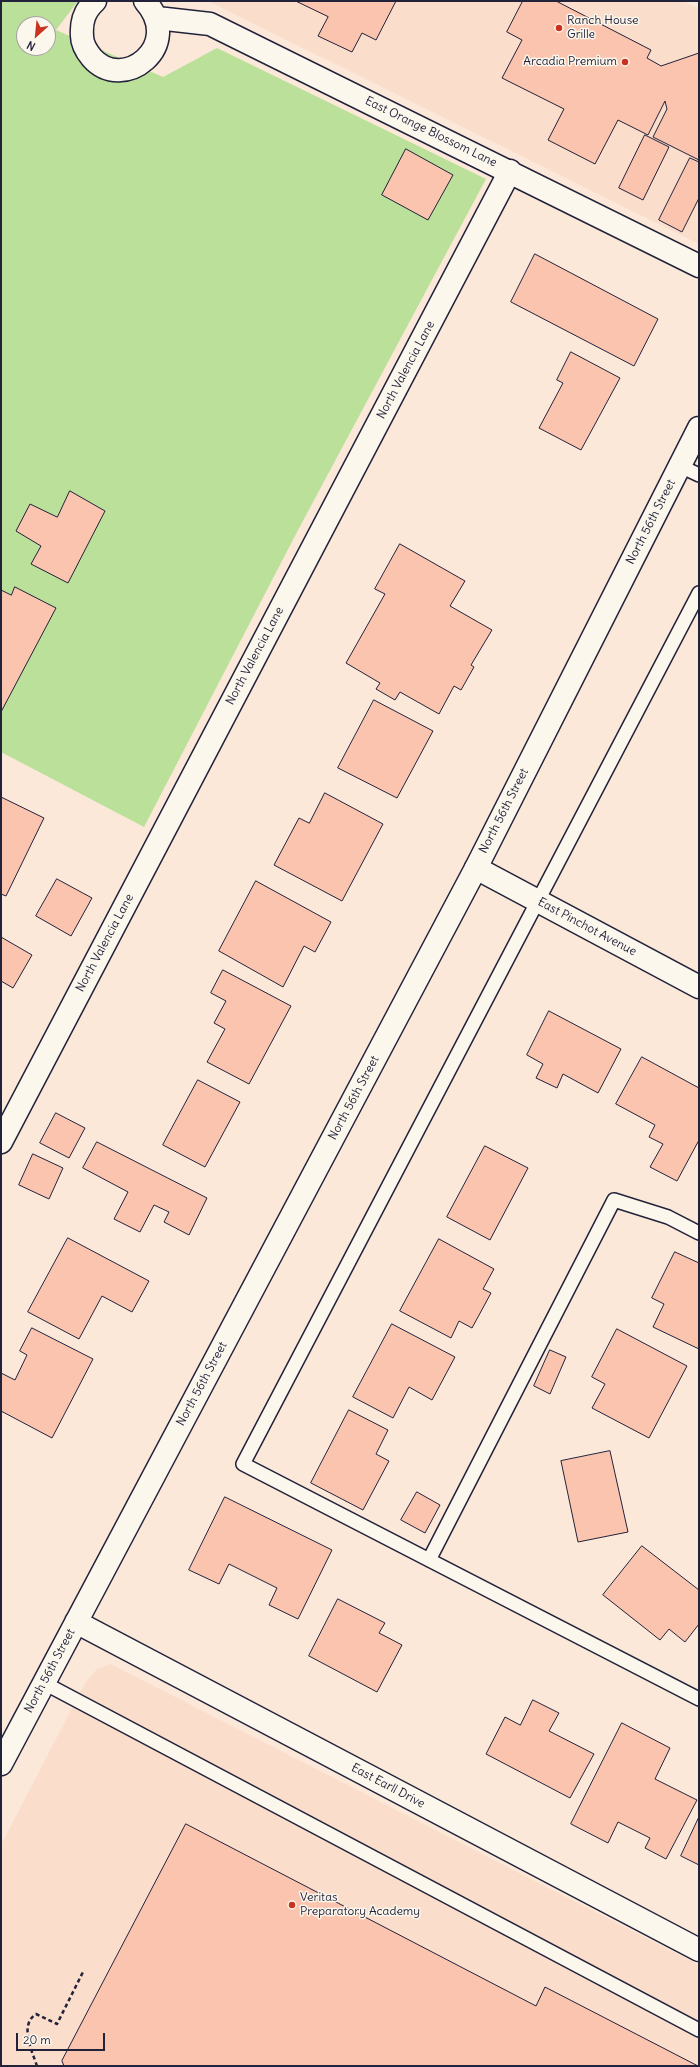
<!DOCTYPE html>
<html>
<head>
<meta charset="utf-8">
<style>
  body { margin:0 }
  #map { position:relative; width:700px; height:2067px; overflow:hidden; background:#fbe8d9; font-family:Delius,sans-serif }
  canvas { display:block }
  .frame { position:absolute; inset:0; border:2px solid #22223b; pointer-events:none }
  .north { position:absolute; left:16px; top:16px; width:40px; height:40px; box-sizing:border-box; background:#fbf7ec; border:1px solid #a4a2a5; border-radius:50%; rotate:207deg; font-size:11px; font-weight:700; line-height:16px; text-align:center; color:#22223b }
  .north::after { content:''; display:block; margin:auto; width:14px; height:18px; background:#c8321e; clip-path:polygon(50% 0,100% 100%,50% 72%,0 100%) }
  .scale { position:absolute; left:16px; top:2033px; width:89px; height:18px; box-sizing:border-box; border:2px solid #22223b; border-top:0; padding-left:5px; font-size:12px; line-height:14px; white-space:nowrap; color:#22223b; -webkit-text-stroke:3px #fbf7ec; paint-order:stroke }
</style>
</head>
<body>
<div id="map">
<canvas width="700" height="2067"></canvas>
<div class="frame"></div>
<div class="north">N</div>
<div class="scale">20 m</div>
</div>
<script>
const ctx = document.querySelector('canvas').getContext('2d');
ctx.lineJoin = 'round';
function paint(path, color) { ctx.fillStyle = color; ctx.fill(path, 'evenodd'); }
function stroke(path, color, width, dash) { ctx.strokeStyle = color; ctx.lineWidth = width; ctx.lineCap = dash ? 'butt' : 'round'; ctx.setLineDash(dash || []); ctx.stroke(path); }
function drawText(font, color, halo, rows, align = 'center') {
  ctx.font = font + ' Delius,sans-serif'; ctx.lineWidth = 3; ctx.setLineDash([]); ctx.textBaseline = 'middle'; ctx.strokeStyle = halo; ctx.fillStyle = color; for (const [text, x, y, turn = 0] of rows) {
    ctx.save(); ctx.translate(x, y); ctx.rotate((+turn || 0) * Math.PI / 180); ctx.textAlign = isNaN(turn) ? turn : align; if (halo) ctx.strokeText(text, 0, 0); ctx.fillText(text, 0, 0); ctx.restore();
  }
}
paint(new Path2D(`
  M208 1H683L699 9V244Z
  M111 1664 699 1965V2066H1V1845L85 1683 96 1670Z`), '#fbddcc');
paint(new Path2D(`
  M1 1H78L56 30 163 77 217 48 486 179 297 532 144 827 1 752ZM24 24H48V48H24Z`), '#bbe09a');
const building = new Path2D(`
  M296 1H396L376 40 362 33 352 52 318 36 328 17Z
  M523 1H556L651 50 647 58 661 66 699 53V160L653 137 667 109 665 101 648 135 618 120 595 164 548 140 564 109 502 78 522 40 507 32Z
  M645 135 669 147 643 200 619 188Z
  M406 149 453 175 428 220 382 195Z
  M690 158 699 162V198L682 232 659 220Z
  M535 254 658 319 634 366 511 302Z
  M571 352 620 378 581 450 539 428 563 383 557 380Z
  M70 491 105 511 68 583 31 564 41 546 16 531 30 504 57 517Z
  M400 544 465 581 450 606 492 630 471 665 474 667 461 690 454 686 439 714 400 692 395 700 376 689 380 683 346 663 385 594 375 589Z
  M15 587 56 608 1 712V590L11 595Z
  M374 700 433 731 397 798 338 768Z
  M325 793 383 824 342 901 274 865 299 818 309 823Z
  M1 797 44 818 6 896 1 894Z
  M57 879 92 898 71 936 36 916Z
  M256 881 331 922 315 952 304 946 283 987 219 951Z
  M1 937 32 955 13 988 1 981Z
  M223 970 291 1006 249 1084 207 1062 225 1029 214 1023 226 1001 211 993Z
  M549 1011 621 1049 598 1093 563 1074 557 1088 536 1078 543 1064 527 1055Z
  M642 1057 699 1088V1140L677 1181 650 1167 663 1144 649 1137 655 1125 616 1104Z
  M198 1080 240 1102 205 1167 163 1145Z
  M56 1113 85 1128 69 1158 40 1143Z
  M97 1142 207 1198 189 1235 164 1222 169 1212 154 1205 140 1232 114 1219 128 1192 83 1168Z
  M485 1146 528 1168 490 1240 447 1217Z
  M33 1154 63 1168 49 1199 19 1185Z
  M68 1238 149 1281 132 1312 102 1296 79 1339 28 1312Z
  M439 1239 494 1269 483 1289 491 1293 472 1328 459 1321 451 1338 400 1311Z
  M675 1252 699 1263V1349L653 1327 664 1304 652 1298Z
  M392 1324 455 1357 432 1400 409 1387 393 1418 353 1397Z
  M32 1328 93 1359 52 1438 1 1411V1373L15 1380 27 1355 20 1351Z
  M617 1329 687 1366 649 1438 592 1408 605 1384 592 1377Z
  M550 1350 566 1357 550 1394 534 1386Z
  M349 1410 388 1430 376 1454 389 1461 363 1510 311 1483Z
  M610 1451 628 1532 578 1542 561 1461Z
  M417 1492 440 1505 425 1533 401 1520Z
  M225 1497 332 1550 298 1619 269 1605 277 1588 229 1564 219 1584 189 1570Z
  M642 1546 699 1590V1624L685 1642 669 1629 660 1640 603 1595Z
  M338 1599 385 1623 379 1633 402 1645 377 1692 309 1656Z
  M533 1700 559 1713 549 1731 594 1754 570 1798 486 1754 505 1717 520 1725Z
  M622 1723 670 1748 655 1779 697 1800 666 1859 645 1848 650 1838 618 1822 608 1843 571 1824Z
  M699 1817V1865L681 1856Z
  M186 1824 536 2006 545 1987 698 2066H64L62 2061Z`);
paint(building, '#fbc4ae');
stroke(building, '#22223b', 1);
const lane = new Path2D(`
  M680 466 699 475
  M699 593 243 1464 699 1699
  M429 1560 614 1200 668 1217 699 1233
  M44 1683 699 2030`);
const street = new Path2D(`
  M95 1C84 11 81 22 82 36 82 45 87 52 92 58 123 93 185 46 145 1
  M157 18 210 24 699 266
  M476 868 699 987
  M1 1142 510 171`);
const secondary = new Path2D(`
  M76 1622 699 1950
  M1 1764 476 868 699 428`);
stroke(lane, '#22223b', 16);
stroke(street, '#22223b', 25);
stroke(secondary, '#22223b', 25);
stroke(new Path2D(`
  M37 2066C32 2051 19 2025 36 2014L57 2024 83 1972`), '#22223b', 2.5, [4, 3]);
stroke(lane, '#fbf7ec', 13);
stroke(street, '#fbf7ec', 22);
stroke(secondary, '#fbf7ec', 22);
for (const [x, y, r, color] of [
  [559,28,4,"#c8321e"],
  [625,62,4,"#c8321e"],
  [292,1905,4,"#c8321e"]
]) { const dot = new Path2D(); dot.arc(x, y, r, 0, 2 * Math.PI); ctx.fillStyle = color; ctx.fill(dot); stroke(dot, '#fbf7ec', 1.5); }
drawText('12px', '#22223b', '#fbf7ec', [
  ["Ranch House",567,21],
  ["Grille",567,35],
  ["Arcadia Premium",617,62,"right"],
  ["Veritas",300,1898],
  ["Preparatory Academy",300,1912]
], 'left');
drawText('12px', '#22223b', '#fbf7ec', [
  ["East Orange Blossom Lane",431,132,26],
  ["North Valencia Lane",406,370,-62],
  ["North 56th Street",651,522,-63],
  ["North Valencia Lane",255,656,-62],
  ["North 56th Street",504,811,-63],
  ["East Pinchot Avenue",587,927,28],
  ["North Valencia Lane",105,943,-62],
  ["North 56th Street",354,1098,-62],
  ["North 56th Street",202,1384,-62],
  ["North 56th Street",50,1671,-62],
  ["East Earll Drive",388,1786,28]
]);
</script>
</body>
</html>
